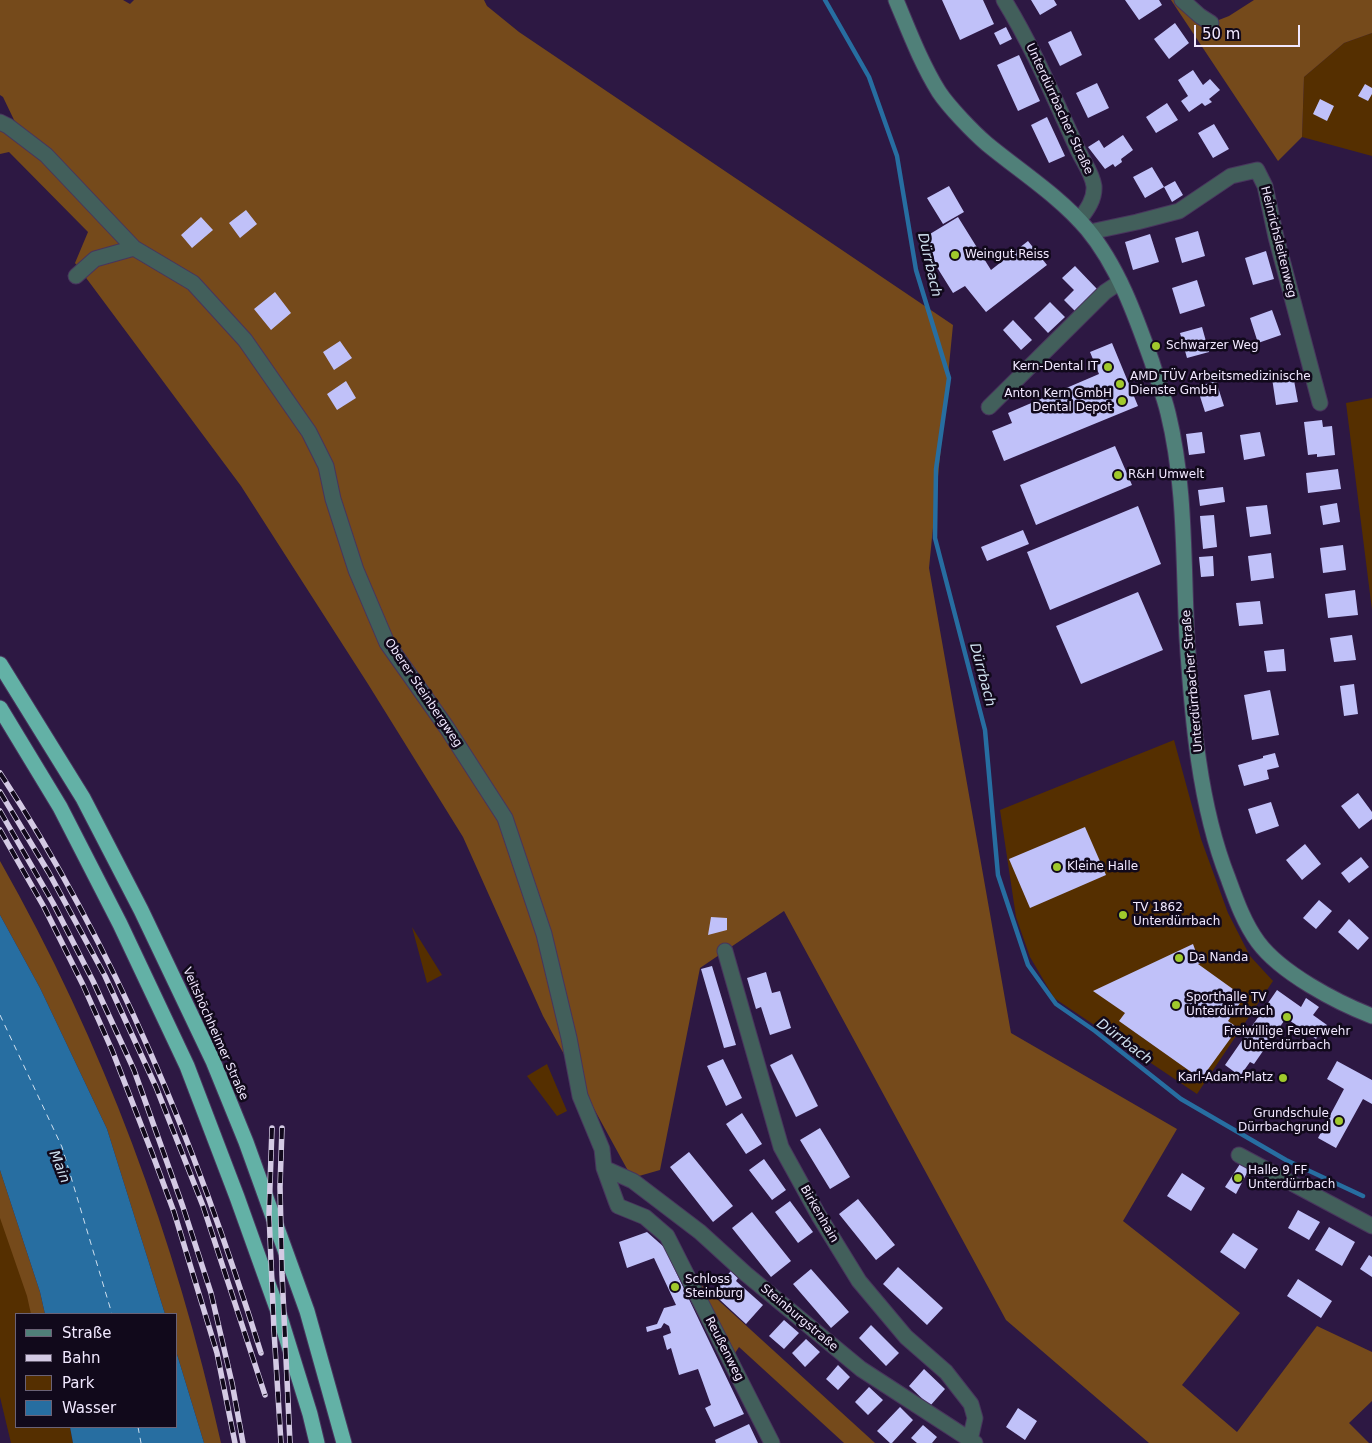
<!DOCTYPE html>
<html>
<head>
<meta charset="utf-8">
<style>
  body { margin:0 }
  #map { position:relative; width:1372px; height:1443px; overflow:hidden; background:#2d1843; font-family:"DejaVu Sans",sans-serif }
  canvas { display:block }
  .legend { position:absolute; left:15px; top:1313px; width:162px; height:115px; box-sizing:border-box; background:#11091b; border:1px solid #6b6276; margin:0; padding:6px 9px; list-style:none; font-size:15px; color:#f1e8ff }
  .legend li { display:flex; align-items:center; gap:10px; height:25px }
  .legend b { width:25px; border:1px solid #6b6276 }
  .scale { position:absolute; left:1194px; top:25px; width:106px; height:22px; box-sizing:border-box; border:2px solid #f1e8ff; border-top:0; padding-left:6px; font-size:15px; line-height:18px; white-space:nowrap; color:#f1e8ff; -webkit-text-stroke:4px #11091b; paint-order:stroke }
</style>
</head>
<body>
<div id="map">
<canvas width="1372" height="1443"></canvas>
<ul class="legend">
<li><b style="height:6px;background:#508079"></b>Straße</li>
<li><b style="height:6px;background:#d4cae4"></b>Bahn</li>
<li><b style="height:14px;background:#552f00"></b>Park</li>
<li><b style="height:14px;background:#276ea1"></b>Wasser</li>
</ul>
<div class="scale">50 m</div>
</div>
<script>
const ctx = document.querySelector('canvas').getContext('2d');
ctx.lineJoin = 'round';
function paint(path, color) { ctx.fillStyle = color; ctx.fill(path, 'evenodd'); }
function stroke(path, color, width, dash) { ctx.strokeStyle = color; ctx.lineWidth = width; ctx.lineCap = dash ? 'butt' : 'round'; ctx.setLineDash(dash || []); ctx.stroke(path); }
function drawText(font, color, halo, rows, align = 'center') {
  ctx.font = font + ' "DejaVu Sans",sans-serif'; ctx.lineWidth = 5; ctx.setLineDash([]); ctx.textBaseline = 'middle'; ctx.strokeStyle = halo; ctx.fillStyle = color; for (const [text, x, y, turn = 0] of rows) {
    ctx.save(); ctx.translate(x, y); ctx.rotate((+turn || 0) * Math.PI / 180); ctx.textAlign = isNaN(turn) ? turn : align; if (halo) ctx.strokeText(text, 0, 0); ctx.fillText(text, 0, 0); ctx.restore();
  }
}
paint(new Path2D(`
  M1372 33V156L1302 137 1304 77 1344 43Z
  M1372 398V610L1346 403Z
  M1174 740 1201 839 1228 913 1250 956 1273 981 1197 1094 1054 998 1030 957 1016 917 1000 810Z
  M412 927 442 975 427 983Z
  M547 1064 567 1111 557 1116 527 1076Z
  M0 1170 45 1314H16V1427H70L73 1443H11L0 1397Z`), '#552f00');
paint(new Path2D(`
  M0 0H123L130 4 134 0H484L487 6 519 32 953 325 929 568 1011 1033 1177 1129 1123 1221 1240 1313 1182 1385 1237 1432 1317 1326 1372 1352V1401L1349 1423 1369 1443H1149L1006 1320 784 911 700 968 660 1170 632 1178 543 1016 463 837 368 684 241 486 75 263 88 232 9 152 0 154V123L15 122 3 97 0 95Z
  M1171 0H1182L1211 23 1229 16 1254 0H1372V33L1344 43 1304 77 1302 137 1278 161Z
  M0 861C103 1042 176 1240 221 1443H204L176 1351V1314H165L107 1129 40 988 0 915Z
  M0 1170 40 1292 45 1314H31L27 1296 0 1218Z
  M695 1279 875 1443H844L739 1347 735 1353 696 1290Z`), '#754a1b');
paint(new Path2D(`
  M0 915 40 988 107 1129 165 1314H45L40 1292 0 1170Z
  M176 1351 204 1443H73L70 1427H176Z`), '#276ea1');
stroke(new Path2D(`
  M825 0 869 77 897 156 916 270 949 378 936 469 935 538 985 730 998 875 1028 965 1056 1004 1095 1031 1181 1099 1286 1160 1363 1196`), '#276ea1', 4.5);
stroke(new Path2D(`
  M0 1015 62 1147 112 1314
  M138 1427 141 1443`), '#cfe0ef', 1, [6, 5]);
paint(new Path2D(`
  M942 0H983L994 24 960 40Z
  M1031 0H1054L1057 5 1040 15Z
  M1125 0H1159L1162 5 1139 20Z
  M1175 23 1189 43 1169 59 1154 39Z
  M1006 27 1012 39 1000 45 994 33Z
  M1071 31 1082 55 1060 66 1048 42Z
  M1019 55 1040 101 1018 111 997 65Z
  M1193 70 1203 85 1210 79 1220 90 1209 99 1212 102 1205 106 1202 103 1189 112 1181 101 1188 96 1178 80Z
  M1097 83 1109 108 1088 118 1076 93Z
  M1365 84 1372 88V94L1368 101 1358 96Z
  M1320 99 1334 106 1327 121 1313 114Z
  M1167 103 1178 120 1156 133 1146 117Z
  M1047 117 1065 156 1049 163 1031 125Z
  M1214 124 1229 149 1213 158 1198 133Z
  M1123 135 1133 150 1121 159 1122 162 1115 167 1113 164 1105 169 1088 147 1099 140 1104 148Z
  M1152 167 1164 187 1175 181 1183 195 1172 202 1164 187 1145 198 1133 177Z
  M949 186 964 212 943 224 927 198Z
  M246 210 257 224 240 238 229 223Z
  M201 217 213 230 192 248 181 235Z
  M958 217 991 270 1028 241 1047 265 986 312 965 286 953 293 920 240Z
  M1198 231 1205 256 1182 263 1175 238Z
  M1150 234 1159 262 1133 270 1125 242Z
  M1266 251 1274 279 1253 285 1245 258Z
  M1075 266 1097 289 1075 311 1064 300 1074 290 1062 278Z
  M1197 280 1205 306 1180 314 1172 288Z
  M275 292 291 313 271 330 254 309Z
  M1050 302 1065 317 1048 333 1034 318Z
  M1272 310 1281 335 1258 343 1250 318Z
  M1013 320 1032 340 1021 350 1003 330Z
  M1202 327 1209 352 1187 358 1180 333Z
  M340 341 352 358 334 370 323 352Z
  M1112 343 1138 406 1004 461 992 431 1012 423 1008 413 1099 374 1090 352Z
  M1293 375 1298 402 1276 405 1272 378Z
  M346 381 356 398 337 410 327 394Z
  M1216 381 1224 406 1205 412 1197 387Z
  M1322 420 1323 427 1332 426 1335 455 1317 457V454L1308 455 1304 422Z
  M1202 432 1205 453 1189 455 1186 434Z
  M1260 432 1265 456 1244 460 1240 435Z
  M1115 446 1132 485 1036 525 1020 485Z
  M1338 469 1341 489 1308 493 1306 473Z
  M1223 487 1225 502 1200 506 1198 490Z
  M1337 503 1340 522 1323 525 1320 506Z
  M1267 505 1271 534 1250 537 1246 507Z
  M1138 506 1161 564 1050 610 1027 552Z
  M1214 515 1217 547 1203 549 1200 516Z
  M1023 530 1029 544 987 561 981 547Z
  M1343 545 1346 570 1323 573 1320 548Z
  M1271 553 1274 578 1251 581 1248 556Z
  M1213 556 1214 576 1201 577 1199 557Z
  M1355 590 1358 615 1328 618 1325 594Z
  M1138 592 1163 650 1081 684 1056 626Z
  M1260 601 1263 624 1239 626 1236 603Z
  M1352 635 1356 660 1334 662 1330 638Z
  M1284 649 1286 671 1267 672 1264 651Z
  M1354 684 1358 714 1344 716 1340 686Z
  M1270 690 1279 735 1252 740 1244 695Z
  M1275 753 1279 767 1267 770 1269 779 1244 786 1238 765 1263 758V756Z
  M1358 793 1372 812V819L1359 829 1341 806Z
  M1271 802 1279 826 1256 834 1248 809Z
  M1085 827 1106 875 1030 908 1009 859Z
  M1305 844 1321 864 1302 880 1286 860Z
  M1361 857 1369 867 1349 883 1341 873Z
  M1319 900 1332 911 1316 929 1303 918Z
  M711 917 727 918V930L708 935Z
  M1349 919 1369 938 1358 950 1338 932Z
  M1193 944 1197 955 1204 952 1207 960 1198 964 1244 997 1228 1021 1238 1028 1201 1079 1119 1021 1125 1013 1093 991Z
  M712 966 736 1045 724 1048 701 969Z
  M766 972 772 993 780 991 791 1028 770 1035 761 1007 756 1009 747 978Z
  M1277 990 1301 1007 1306 998 1319 1007 1313 1015 1327 1025 1316 1039 1286 1018 1254 1064 1250 1062 1240 1076 1225 1065Z
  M792 1054 818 1106 796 1117 770 1065Z
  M723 1059 742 1098 726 1106 707 1066Z
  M1337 1061 1372 1080V1104L1363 1099 1336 1148 1318 1138 1344 1089 1327 1079Z
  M742 1113 762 1144 746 1154 726 1124Z
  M820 1128 850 1177 830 1189 800 1140Z
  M689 1152 733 1206 713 1222 670 1167Z
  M764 1159 786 1190 772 1200 749 1170Z
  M1240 1164 1249 1169 1236 1194 1225 1187Z
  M1182 1173 1205 1188 1191 1211 1167 1196Z
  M858 1199 895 1245 876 1260 839 1214Z
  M790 1201 813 1232 798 1243 775 1212Z
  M1298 1210 1320 1222 1309 1240 1288 1228Z
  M752 1212 791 1261 771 1277 732 1228Z
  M1329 1227 1355 1242 1342 1266 1315 1250Z
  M647 1232 664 1247 744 1414 714 1427 705 1408 711 1405 698 1369 679 1375 671 1348 667 1350 663 1336 671 1333 669 1326 664 1323 661 1328 647 1332 646 1327 657 1324 664 1308 676 1305 654 1258 627 1268 619 1242Z
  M1233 1233 1258 1249 1245 1269 1220 1252Z
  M1369 1255 1372 1257V1277L1360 1269Z
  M898 1267 943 1308 927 1325 883 1284Z
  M811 1269 849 1312 831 1328 793 1284Z
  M731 1271 738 1278 736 1281 763 1305 746 1324 719 1299 721 1296 714 1290Z
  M1298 1279 1332 1301 1321 1318 1287 1296Z
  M784 1320 799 1333 784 1349 769 1336Z
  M871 1325 899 1353 886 1366 859 1338Z
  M806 1339 820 1352 805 1367 792 1353Z
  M838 1365 850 1377 838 1390 826 1379Z
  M924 1369 945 1389 930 1406 909 1386Z
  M869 1387 883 1400 868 1415 855 1402Z
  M900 1407 913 1420 892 1443H890L877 1431Z
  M1018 1408 1037 1421 1025 1440 1006 1427Z
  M749 1424 758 1443H716L715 1440Z
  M923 1425 937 1437 932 1443H917L911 1438Z`), '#c0c1f9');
const street = new Path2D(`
  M1004 0C1033 47 1054 98 1077 148 1082 160 1092 172 1094 186 1095 199 1087 210 1079 220
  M1182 0 1200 16 1211 23
  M0 122 8 126 46 155 134 248 193 283 245 340 309 432 326 466 333 499 356 570 387 643 447 728 505 818 544 934 569 1038 580 1096 602 1149 604 1168 616 1201 618 1206 645 1217 667 1236 772 1443
  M1090 232 1137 222 1179 211 1231 176 1257 170 1265 186 1276 237 1320 403
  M76 276 95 259 134 248
  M989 407 1105 292 1120 282
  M725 951 781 1147 819 1216 859 1281 906 1337 946 1372 971 1404 975 1418 970 1440
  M1239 1155 1372 1226
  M604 1168 633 1181 700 1232 746 1274 861 1369 975 1443`);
const secondary = new Path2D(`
  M896 0C909 31 921 63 939 92 949 107 973 132 987 144 1021 172 1059 196 1087 229 1118 266 1136 317 1152 362 1157 379 1164 396 1168 413 1186 486 1183 563 1187 638 1192 716 1199 805 1228 878 1236 900 1244 923 1258 942 1281 973 1336 1002 1372 1016`);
const highway = new Path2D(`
  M0 664 83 798 141 910 213 1061 246 1142 307 1311 344 1443
  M0 708 60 807 120 924 187 1066 237 1197 280 1317 310 1414 317 1443`);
stroke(street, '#48355d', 17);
stroke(secondary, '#48355d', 17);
stroke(highway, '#48355d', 17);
stroke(street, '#425f5b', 15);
stroke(secondary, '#508079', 15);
stroke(highway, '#63b1a6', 15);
const rail = new Path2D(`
  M0 773C117 950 198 1151 261 1353
  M0 792 49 873 105 976 156 1087 203 1206 265 1395
  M0 811 53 903 93 981 134 1070 183 1207 211 1293 232 1383 243 1443
  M0 830 44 907 83 985 112 1050 152 1153 174 1212 217 1353 235 1443
  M272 1128 269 1214 274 1331 281 1443
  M282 1128 280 1187 282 1274 290 1443`);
stroke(rail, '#d4cae4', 5.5);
stroke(rail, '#11091b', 4, [11]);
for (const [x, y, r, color] of [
  [955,255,5,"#a0c92c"],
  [1156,346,5,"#a0c92c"],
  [1108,367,5,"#a0c92c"],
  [1120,384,5,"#a0c92c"],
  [1122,401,5,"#a0c92c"],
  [1118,475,5,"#a0c92c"],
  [1057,867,5,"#a0c92c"],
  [1123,915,5,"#a0c92c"],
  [1179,958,5,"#a0c92c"],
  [1176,1005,5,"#a0c92c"],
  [1287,1017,5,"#a0c92c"],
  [1283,1078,5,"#a0c92c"],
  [1339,1121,5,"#a0c92c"],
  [1238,1178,5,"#a0c92c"],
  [675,1287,5,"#a0c92c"]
]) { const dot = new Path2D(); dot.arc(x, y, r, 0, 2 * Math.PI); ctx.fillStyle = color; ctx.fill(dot); stroke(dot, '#11091b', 2); }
drawText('12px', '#f1e8ff', '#11091b', [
  ["Unterdürrbacher Straße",1059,109,65],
  ["Heinrichsleitenweg",1278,242,76],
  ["Unterdürrbacher Straße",1193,681,-95],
  ["Oberer Steinbergweg",423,693,56],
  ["Veitshöchheimer Straße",215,1034,66],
  ["Birkenhain",819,1214,60],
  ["Steinburgstraße",799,1318,40],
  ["Reußenweg",724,1349,63]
]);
drawText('12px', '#f1e8ff', '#11091b', [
  ["Weingut Reiss",965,255],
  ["Schwarzer Weg",1166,346],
  ["Kern-Dental IT",1098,367,"right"],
  ["AMD TÜV Arbeitsmedizinische",1130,377],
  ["Dienste GmbH",1130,391],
  ["Anton Kern GmbH",1112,394,"right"],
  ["Dental Depot",1112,408,"right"],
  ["R&H Umwelt",1128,475],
  ["Kleine Halle",1067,867],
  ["TV 1862",1133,908],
  ["Unterdürrbach",1133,922],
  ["Da Nanda",1189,958],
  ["Sporthalle TV",1186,998],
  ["Unterdürrbach",1186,1012],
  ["Freiwillige Feuerwehr",1287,1032,"center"],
  ["Unterdürrbach",1287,1046,"center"],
  ["Karl-Adam-Platz",1273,1078,"right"],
  ["Grundschule",1329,1114,"right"],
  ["Dürrbachgrund",1329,1128,"right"],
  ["Halle 9 FF",1248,1171],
  ["Unterdürrbach",1248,1185],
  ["Schloss",685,1280],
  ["Steinburg",685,1294]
], 'left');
drawText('italic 14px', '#cfe0ef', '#11091b', [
  ["Dürrbach",929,265,77],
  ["Dürrbach",982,675,75],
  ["Dürrbach",1124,1042,37],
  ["Main",59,1167,68]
]);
</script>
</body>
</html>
